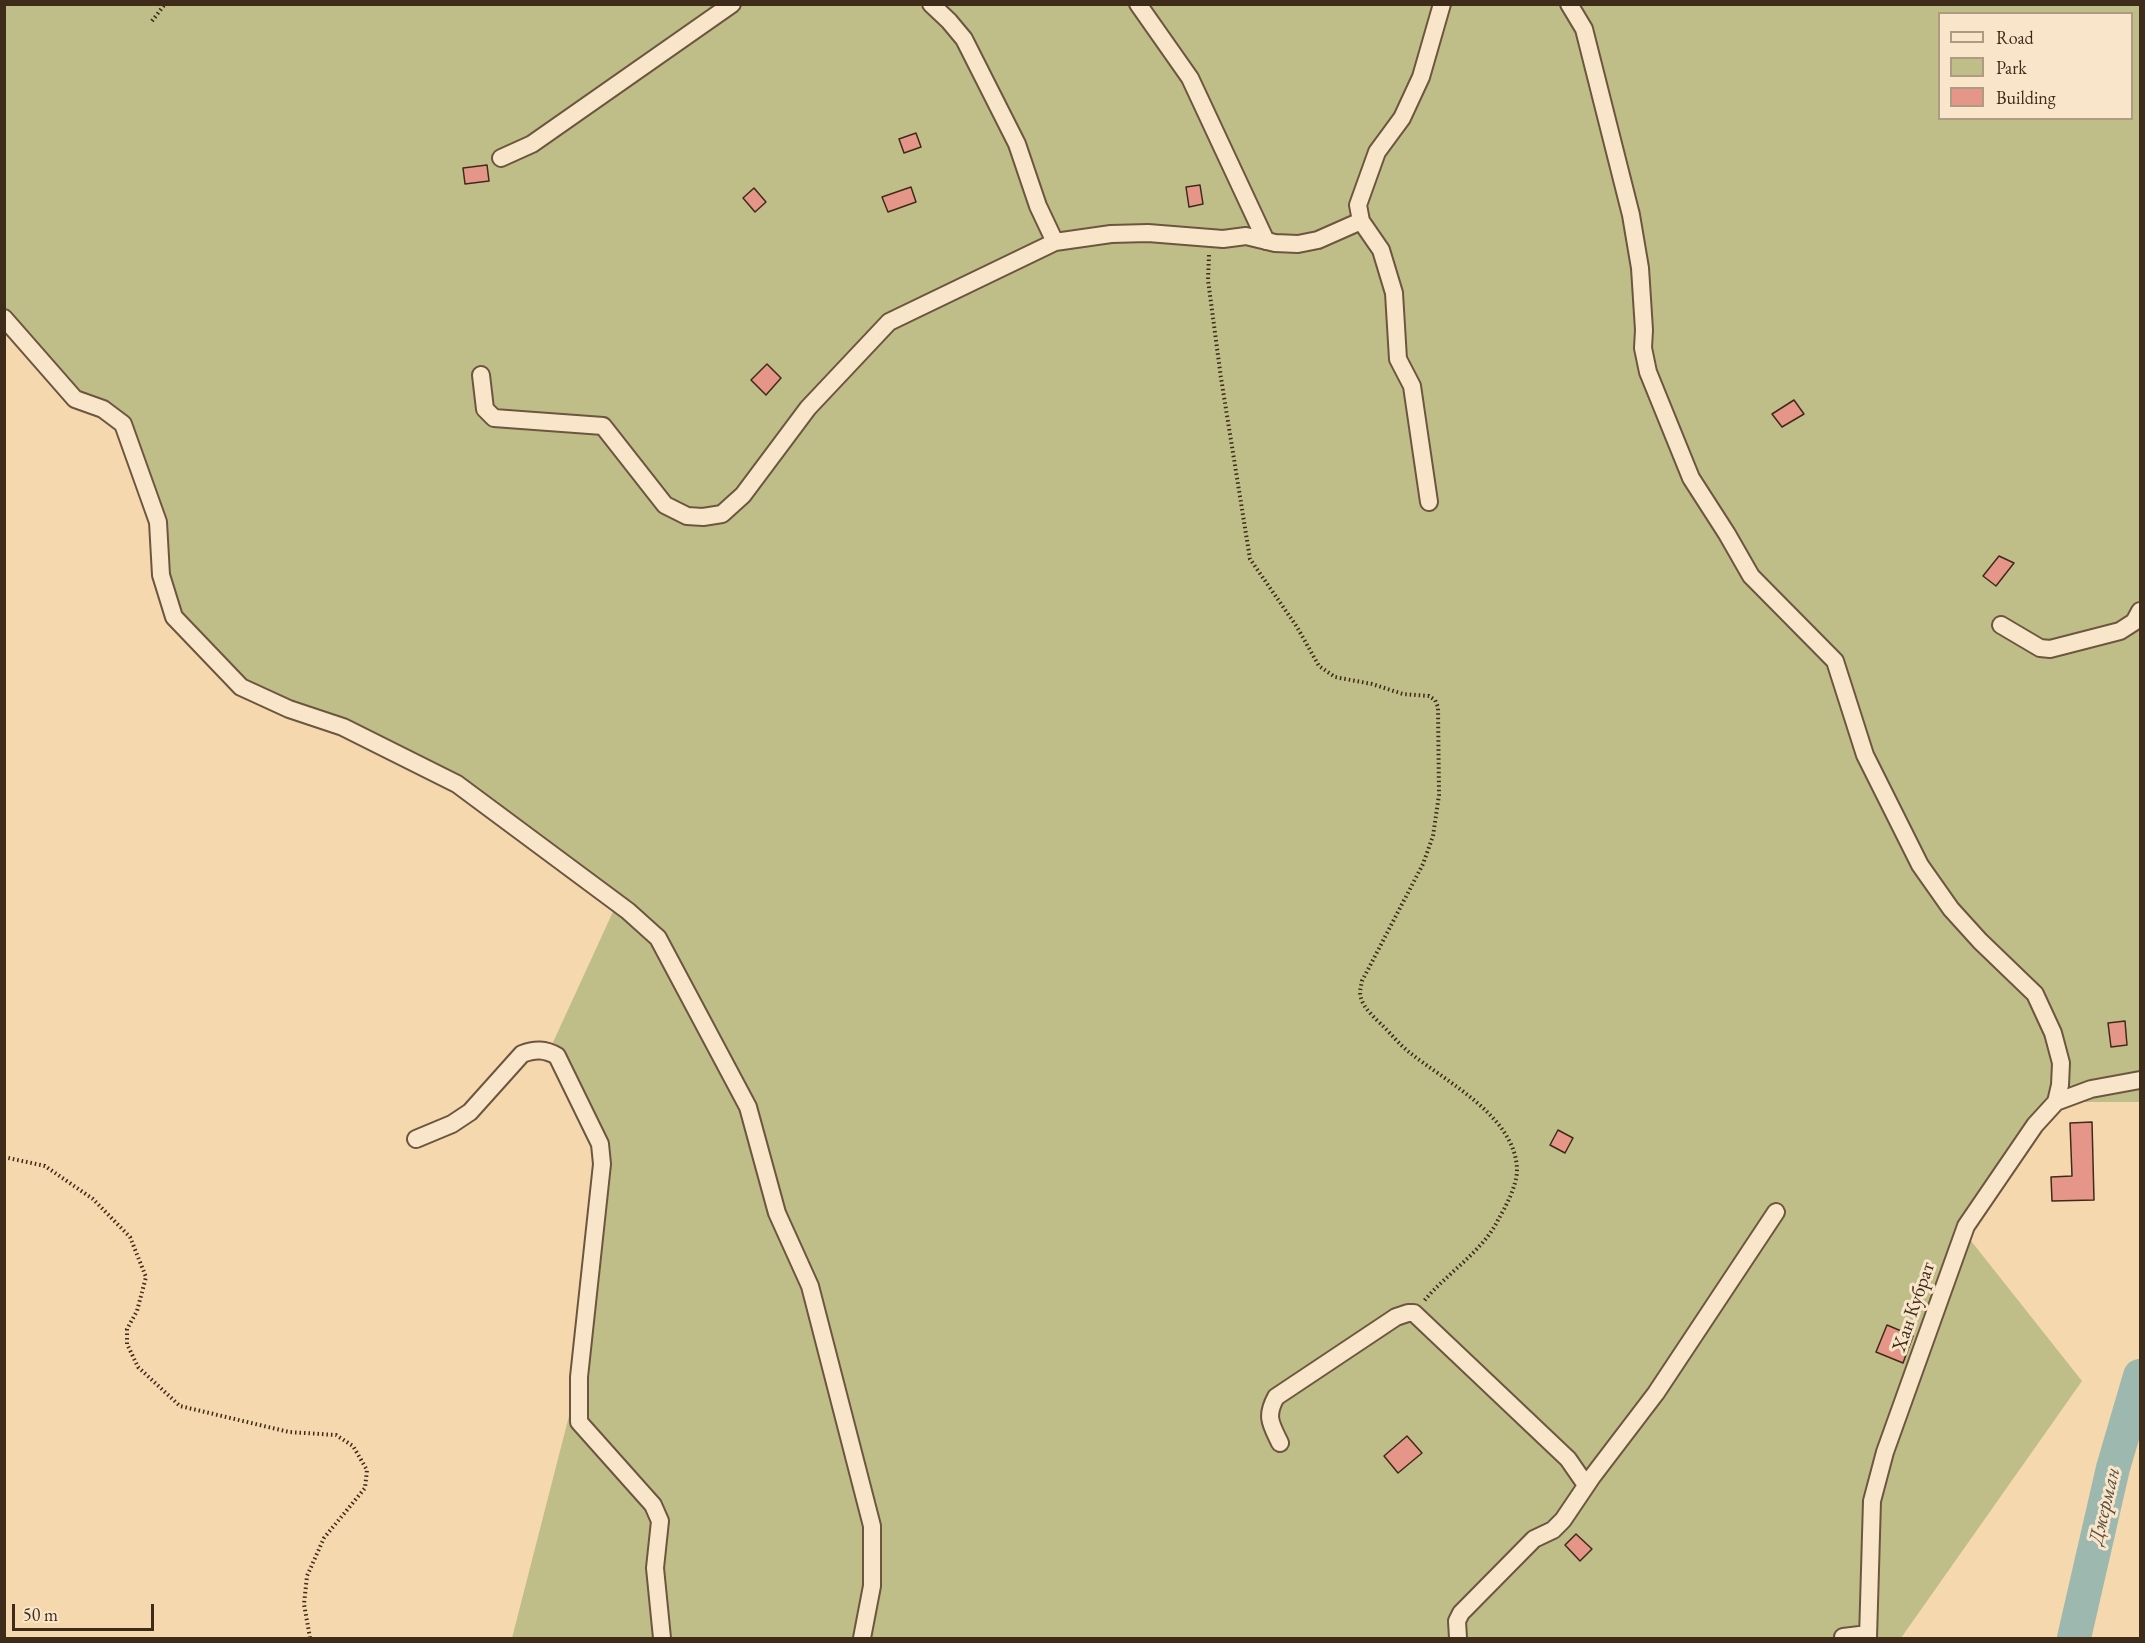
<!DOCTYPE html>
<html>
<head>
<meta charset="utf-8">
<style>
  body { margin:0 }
  #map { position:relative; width:2145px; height:1643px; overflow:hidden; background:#f6d8ae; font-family:"EB Garamond",serif }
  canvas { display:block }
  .frame { position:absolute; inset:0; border:6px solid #3f2b1a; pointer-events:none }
  .legend { position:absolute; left:1938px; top:12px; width:195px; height:108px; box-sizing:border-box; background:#f9e6ca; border:2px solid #af9b84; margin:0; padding:8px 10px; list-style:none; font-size:18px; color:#3f2b1a }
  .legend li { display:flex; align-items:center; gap:12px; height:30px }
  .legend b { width:30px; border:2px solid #af9b84 }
  .scale { position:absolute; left:12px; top:1604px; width:142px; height:27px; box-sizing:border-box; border:3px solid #3f2b1a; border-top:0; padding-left:8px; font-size:18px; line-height:21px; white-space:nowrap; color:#3f2b1a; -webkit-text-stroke:4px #f9e6ca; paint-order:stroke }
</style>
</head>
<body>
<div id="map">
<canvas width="2145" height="1643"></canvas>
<div class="frame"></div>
<ul class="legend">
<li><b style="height:8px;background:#f9e6ca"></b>Road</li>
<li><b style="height:16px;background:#c0be88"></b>Park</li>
<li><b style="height:16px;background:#e69689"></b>Building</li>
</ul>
<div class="scale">50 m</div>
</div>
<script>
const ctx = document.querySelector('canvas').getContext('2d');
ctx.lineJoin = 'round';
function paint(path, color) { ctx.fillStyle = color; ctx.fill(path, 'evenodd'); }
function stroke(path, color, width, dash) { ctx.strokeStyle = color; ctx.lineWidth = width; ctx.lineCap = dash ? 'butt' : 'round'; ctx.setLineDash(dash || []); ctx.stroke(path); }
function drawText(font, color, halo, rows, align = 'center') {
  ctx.font = font + ' "EB Garamond",serif'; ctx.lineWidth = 6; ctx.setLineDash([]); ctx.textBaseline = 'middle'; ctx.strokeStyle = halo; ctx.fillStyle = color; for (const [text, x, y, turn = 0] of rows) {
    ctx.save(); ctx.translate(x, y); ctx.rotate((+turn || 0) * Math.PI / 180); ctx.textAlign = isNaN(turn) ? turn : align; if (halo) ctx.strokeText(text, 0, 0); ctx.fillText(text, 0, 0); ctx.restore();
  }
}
paint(new Path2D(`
  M4 5H2140V1102H2056L1964 1232 2082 1381 1901 1638H512L579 1377 602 1164 549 1051 617 903 457 784 241 687 174 617 158 522 123 424 75 399 5 318ZM1940 14H2132V118H1940Z`), '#c0be88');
stroke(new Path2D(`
  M2074 1638 2113 1468 2140 1376`), '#9db9af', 34);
const building = new Path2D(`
  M916 133 921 147 904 153 899 139Z
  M487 165 489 181 465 184 463 168Z
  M1200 185 1203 204 1189 207 1186 187Z
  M911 187 916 202 888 212 882 197Z
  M754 188 766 202 755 212 743 198Z
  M767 364 781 378 766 395 751 380Z
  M1794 400 1804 414 1782 427 1772 414Z
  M1999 556 2014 563 1996 586 1983 576Z
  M2125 1021 2127 1045 2111 1047 2108 1023Z
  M2092 1122 2094 1200 2052 1201 2051 1177 2072 1176 2070 1123Z
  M1558 1130 1573 1138 1565 1153 1550 1145Z
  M1887 1325 1913 1336 1903 1363 1876 1352Z
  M1407 1436 1422 1453 1398 1473 1384 1456Z
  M1576 1534 1592 1549 1580 1561 1565 1545Z`);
paint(building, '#e69689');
stroke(building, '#3f2b1a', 1.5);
const street = new Path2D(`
  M931 4 949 21 964 39 1017 144 1038 206 1055 242
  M1138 4 1190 78 1266 241
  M1569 4 1584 29 1631 215 1640 268 1644 330 1643 348 1648 372 1691 478 1727 534 1751 576 1835 661 1865 755 1920 865 1951 909 1980 941 2035 994 2053 1033 2061 1063 2060 1085 2056 1102
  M501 158 532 144 732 4
  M4 318 75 399 103 409 123 424 158 522 161 575 174 617 241 687 289 709 343 727 457 784 628 911 658 938 748 1107 777 1213 810 1286 872 1526V1586L862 1638
  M481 375 485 409 494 418 603 426 665 505 687 516 703 517 722 514 743 495 808 408 889 322 1055 242 1111 234 1148 233 1223 239 1246 236 1275 243 1298 244 1318 240 1361 221
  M1429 502 1412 386 1398 359 1394 293 1381 250 1361 221 1358 205 1377 152 1402 118 1421 77 1442 4
  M2001 625 2040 648 2050 649 2120 631 2134 622 2140 611
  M416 1139 452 1124 470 1112 522 1054C535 1049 545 1049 557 1056L600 1144 602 1164 579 1377V1422L653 1505 660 1521 655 1568 662 1638
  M1280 1443C1271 1424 1265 1417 1276 1397L1396 1317 1408 1313H1414L1568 1459 1586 1485
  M1843 1637 1868 1634
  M1458 1638 1457 1621 1461 1613 1534 1539 1553 1530 1563 1520 1592 1477 1656 1393 1776 1212
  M1868 1638 1872 1501 1885 1452 1966 1226 2035 1125 2056 1102 2091 1089 2140 1080`);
stroke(street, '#6d563f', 20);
stroke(new Path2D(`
  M152 21 165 4
  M1209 255 1208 280 1221 378 1250 559 1297 627 1319 666 1335 677 1372 684 1403 694 1429 696 1435 700 1438 707 1439 795 1433 836 1423 864 1362 981C1361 987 1359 992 1361 998 1364 1009 1376 1019 1383 1026 1392 1035 1400 1045 1409 1052 1446 1082 1515 1116 1517 1169 1517 1186 1506 1206 1498 1220 1483 1251 1446 1274 1424 1301
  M4 1157 45 1166 93 1199 130 1237 146 1277 137 1311 127 1329V1344L138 1367 180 1406 289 1432 336 1435 353 1446 367 1470 365 1488 324 1538 307 1576 304 1604 310 1638`), '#3f2b1a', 4, [1.5, 3]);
stroke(street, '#f9e6ca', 16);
drawText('20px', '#3f2b1a', '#f9e6ca', [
  ["Хан Кубрат",1914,1307,-71]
]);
drawText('italic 21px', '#564e3f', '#f9e6ca', [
  ["Джерман",2105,1506,-77]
]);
</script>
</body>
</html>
